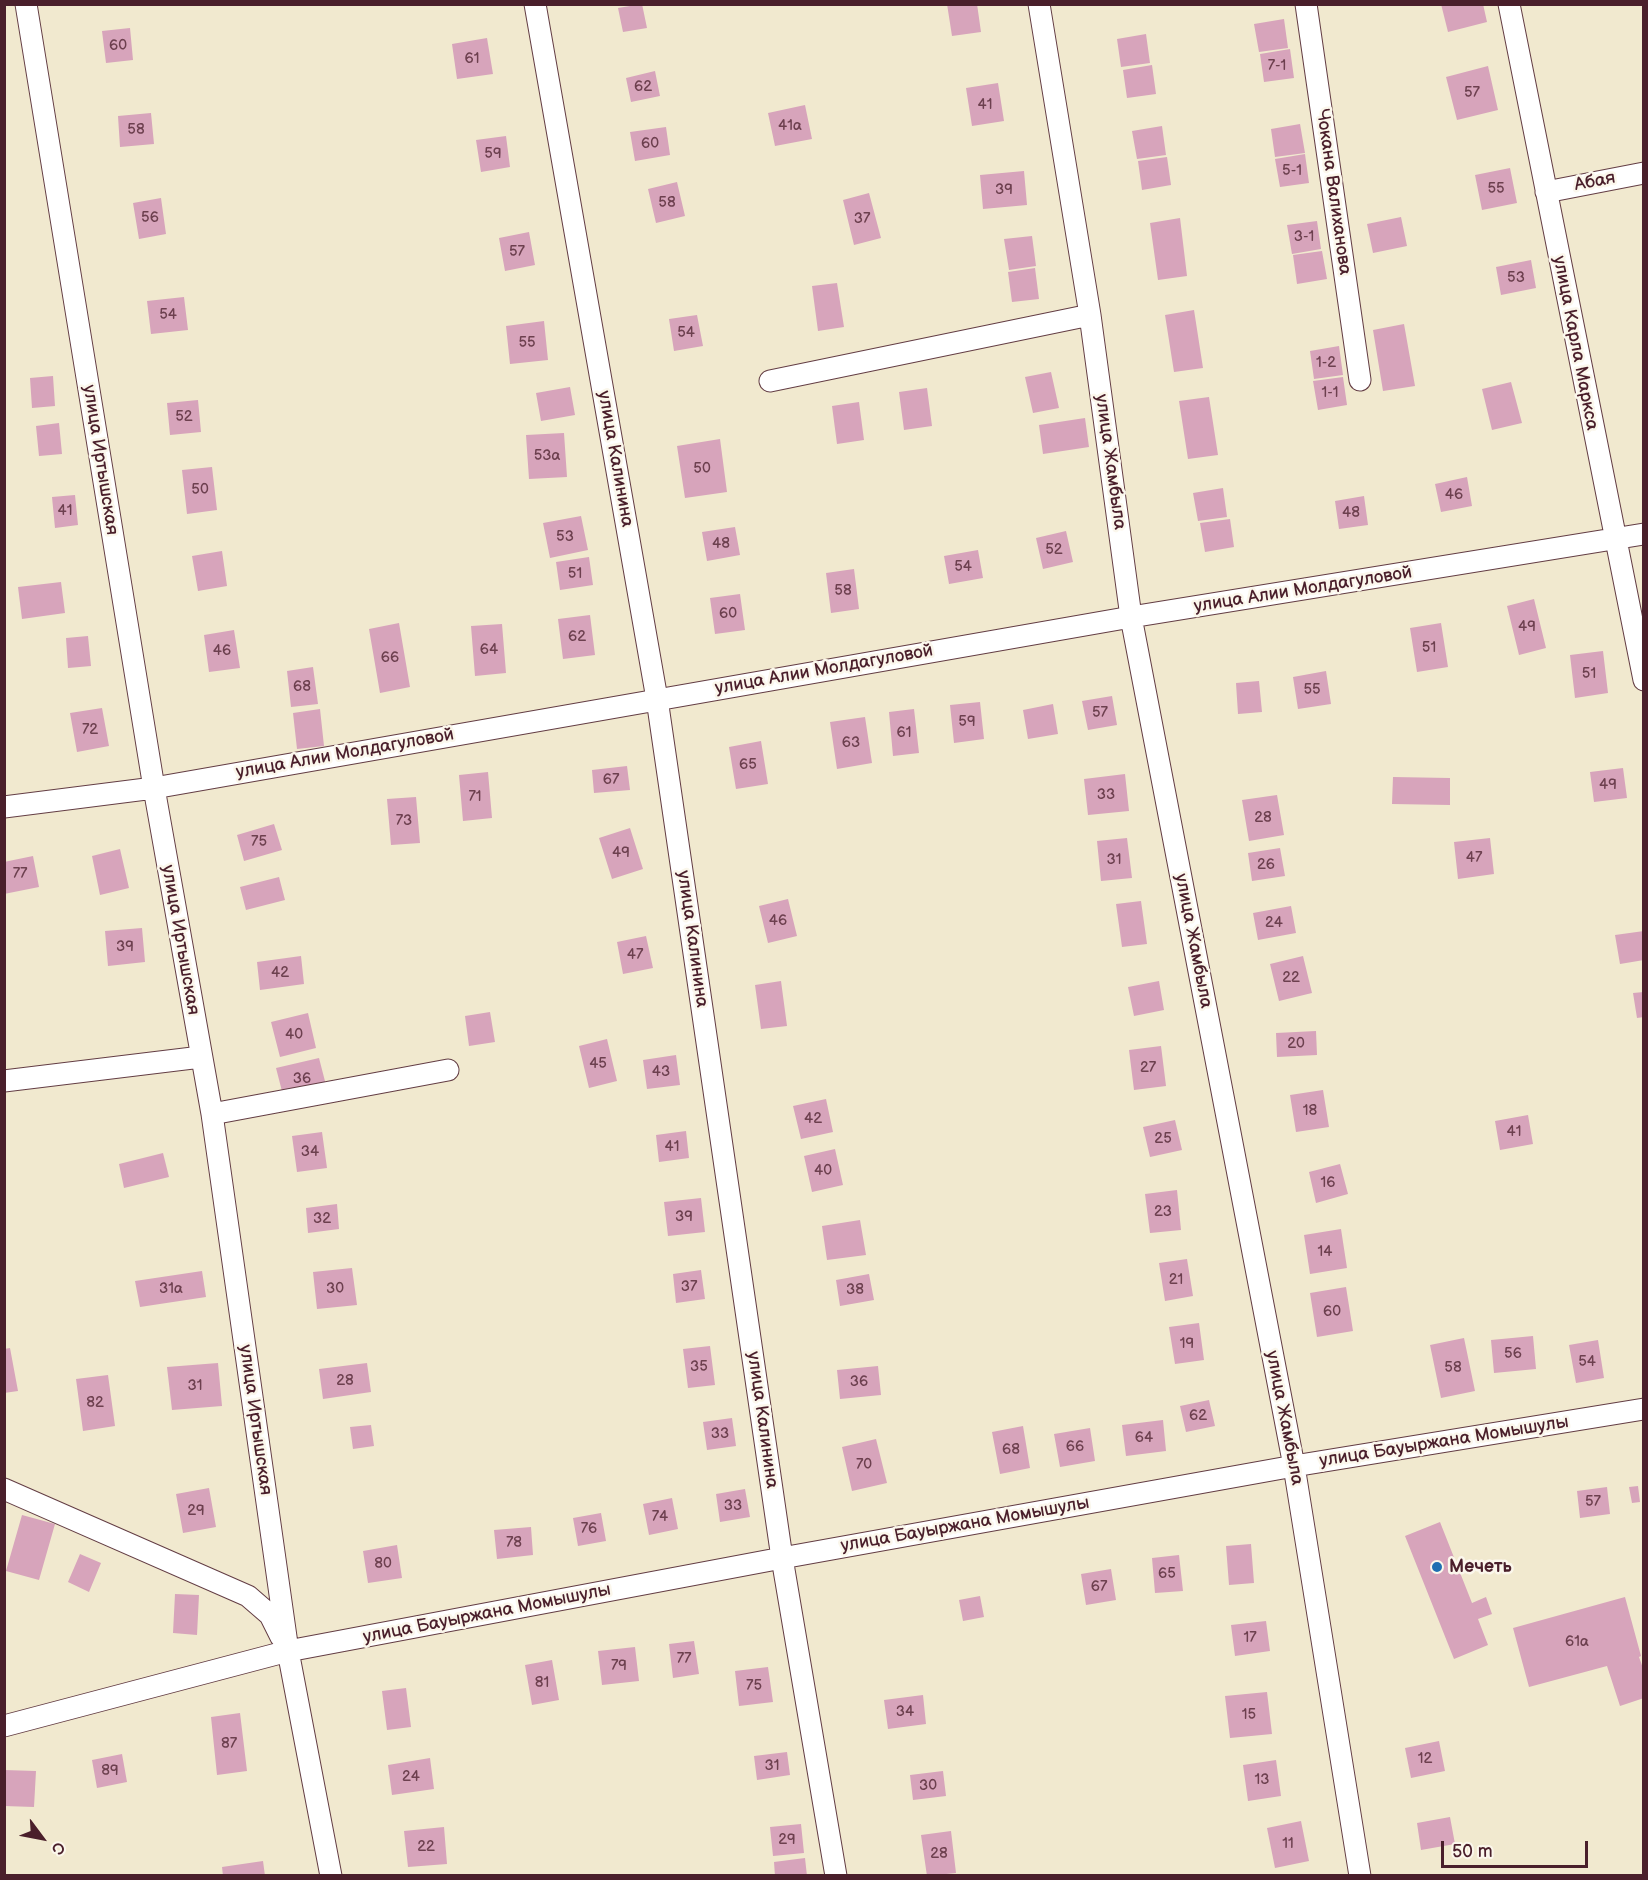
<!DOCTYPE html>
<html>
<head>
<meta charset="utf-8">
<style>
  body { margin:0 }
  #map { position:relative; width:1648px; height:1880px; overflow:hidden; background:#f1e9cf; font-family:"Balsamiq Sans",sans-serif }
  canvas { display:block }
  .frame { position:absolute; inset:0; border:6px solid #4a1f2b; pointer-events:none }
  .north { position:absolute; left:12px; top:1808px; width:60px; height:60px; -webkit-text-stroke:4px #fbf7ec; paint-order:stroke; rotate:122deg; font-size:16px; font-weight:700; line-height:24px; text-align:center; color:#4a1f2b }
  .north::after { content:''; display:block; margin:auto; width:21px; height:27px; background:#4a1f2b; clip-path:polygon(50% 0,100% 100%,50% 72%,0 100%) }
  .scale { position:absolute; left:1441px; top:1841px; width:147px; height:27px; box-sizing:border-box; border:3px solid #4a1f2b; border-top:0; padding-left:8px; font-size:18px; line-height:21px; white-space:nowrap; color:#4a1f2b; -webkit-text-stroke:4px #fbf7ec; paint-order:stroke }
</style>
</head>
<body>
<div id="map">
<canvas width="1648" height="1880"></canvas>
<div class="frame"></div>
<div class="north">С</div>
<div class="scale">50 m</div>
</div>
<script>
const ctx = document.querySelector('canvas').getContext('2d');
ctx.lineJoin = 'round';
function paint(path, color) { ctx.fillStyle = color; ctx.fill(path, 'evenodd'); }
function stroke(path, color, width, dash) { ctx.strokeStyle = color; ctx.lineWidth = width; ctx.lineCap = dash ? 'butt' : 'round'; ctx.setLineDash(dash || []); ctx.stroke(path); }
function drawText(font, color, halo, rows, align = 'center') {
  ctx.font = font + ' "Balsamiq Sans",sans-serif'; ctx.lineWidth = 5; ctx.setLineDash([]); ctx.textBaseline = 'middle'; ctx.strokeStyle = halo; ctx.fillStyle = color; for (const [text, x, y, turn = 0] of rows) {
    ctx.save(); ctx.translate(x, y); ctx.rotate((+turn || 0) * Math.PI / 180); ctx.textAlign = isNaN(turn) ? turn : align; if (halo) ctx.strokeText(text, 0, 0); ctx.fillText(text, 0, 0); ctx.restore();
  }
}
paint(new Path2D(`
  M642 4 647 28 623 32 618 8Z
  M947 4H977L981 32 952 36Z
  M1441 4H1483L1487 22 1448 32Z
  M1284 19 1288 48 1259 52 1254 24Z
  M130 28 133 60 106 63 102 31Z
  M1146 34 1150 63 1121 67 1117 39Z
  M487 38 493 74 457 79 452 44Z
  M1290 49 1294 78 1264 82 1260 54Z
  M1152 65 1156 94 1127 98 1123 70Z
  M1488 66 1498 110 1457 120 1446 77Z
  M655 71 660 96 631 102 626 78Z
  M998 83 1004 121 972 126 966 88Z
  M805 105 812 139 775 146 768 113Z
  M151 113 154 144 120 147 118 116Z
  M1300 124 1305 153 1275 157 1271 129Z
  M1162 126 1166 155 1137 159 1132 131Z
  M666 127 670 155 635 161 630 132Z
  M506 136 510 167 481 172 476 140Z
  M1305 154 1309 183 1280 187 1275 159Z
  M1167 157 1171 185 1142 190 1138 161Z
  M1510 168 1517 203 1482 210 1475 175Z
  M1024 171 1027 205 983 209 980 175Z
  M677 182 685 216 656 223 648 189Z
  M869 193 881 238 854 245 843 200Z
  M161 198 166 234 139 239 133 203Z
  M1401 217 1407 246 1373 253 1367 224Z
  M1180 218 1187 276 1158 280 1150 223Z
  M1317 221 1321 249 1292 254 1287 225Z
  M529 232 535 265 505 271 499 238Z
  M1032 236 1036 266 1009 270 1004 239Z
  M1322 251 1327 279 1297 284 1293 255Z
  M1531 260 1536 288 1501 295 1496 267Z
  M1035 268 1039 299 1012 302 1008 272Z
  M837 283 844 327 818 331 812 286Z
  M184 297 188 330 151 334 147 301Z
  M1194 310 1203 368 1174 372 1165 315Z
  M697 315 703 346 674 351 669 319Z
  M544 321 548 360 510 364 506 326Z
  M1404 324 1415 386 1383 391 1373 330Z
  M1339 346 1343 375 1314 379 1310 351Z
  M1051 372 1059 408 1033 413 1025 377Z
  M53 376 55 406 32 408 30 378Z
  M1343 377 1347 405 1318 410 1313 381Z
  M1511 382 1522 423 1492 430 1482 389Z
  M570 387 575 415 541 421 536 393Z
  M927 388 932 426 904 430 899 392Z
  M1209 397 1218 455 1188 459 1179 401Z
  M198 400 201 432 170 435 167 403Z
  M859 402 864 440 837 444 832 406Z
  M1085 418 1089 447 1043 454 1039 425Z
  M59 423 62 454 39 456 36 426Z
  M564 433 567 477 529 479 526 435Z
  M720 439 727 492 685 498 677 446Z
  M212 467 217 510 187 514 182 470Z
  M1467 477 1472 506 1441 512 1435 484Z
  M1223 488 1227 517 1198 521 1193 493Z
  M75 495 78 525 55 528 52 497Z
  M1364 496 1368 525 1339 529 1335 501Z
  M581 516 588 550 550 558 543 523Z
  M1230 519 1234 547 1205 552 1200 523Z
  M735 527 740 555 707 561 702 532Z
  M1066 531 1073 562 1043 569 1036 538Z
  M978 550 983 578 949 584 944 556Z
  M222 551 227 586 198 591 192 556Z
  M589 557 593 585 560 590 556 562Z
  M854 569 859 609 831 613 826 573Z
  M61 582 65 613 22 619 18 587Z
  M740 594 745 630 715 634 710 598Z
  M1534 599 1546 648 1519 655 1507 606Z
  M590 615 595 655 563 659 558 619Z
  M399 623 410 687 380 693 369 629Z
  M1441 623 1448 667 1417 672 1410 628Z
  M502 624 506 673 475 676 471 626Z
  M234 630 240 668 209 672 204 635Z
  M88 636 91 666 68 668 66 638Z
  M1603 651 1608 693 1575 698 1570 655Z
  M313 667 318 704 291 707 287 671Z
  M1326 671 1331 704 1298 709 1293 677Z
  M1259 681 1262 712 1238 714 1236 683Z
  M1112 696 1117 725 1088 730 1082 701Z
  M980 702 984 739 954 743 950 705Z
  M1053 704 1058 734 1028 739 1023 710Z
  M102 708 109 746 77 752 70 713Z
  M320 709 324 746 297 749 293 713Z
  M914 709 919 753 893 756 889 712Z
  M865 717 872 763 837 769 830 722Z
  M761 741 768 784 736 789 729 747Z
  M627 766 630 790 594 793 592 770Z
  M1623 768 1627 798 1594 802 1590 772Z
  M488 772 492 818 463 821 459 775Z
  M1125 774 1129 811 1088 815 1084 779Z
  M1393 777 1450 778V805L1392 804Z
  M1277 795 1284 835 1249 841 1242 800Z
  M416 797 420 843 391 845 387 799Z
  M274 824 282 850 244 861 237 835Z
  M630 828 643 869 612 879 599 838Z
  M1127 838 1132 878 1101 881 1097 841Z
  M1490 838 1494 874 1458 879 1454 842Z
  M1280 848 1285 876 1252 881 1248 853Z
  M120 849 129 888 100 895 92 856Z
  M33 856 39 887 4 894V862Z
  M279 877 285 900 246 910 240 887Z
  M788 899 797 936 768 943 759 906Z
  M1141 901 1147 944 1122 947 1116 904Z
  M1291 906 1296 933 1258 940 1253 913Z
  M142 928 145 962 108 966 105 931Z
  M1644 931V960L1620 964 1615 935Z
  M646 936 653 968 623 974 617 942Z
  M301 956 304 984 260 990 257 962Z
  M1303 956 1312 993 1279 1001 1270 964Z
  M781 981 787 1026 761 1029 755 985Z
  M1159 981 1164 1010 1134 1016 1128 987Z
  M1644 992V1017L1637 1018 1633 993Z
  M490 1012 495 1042 469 1046 465 1016Z
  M308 1013 316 1048 280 1057 271 1022Z
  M1316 1031 1317 1055 1277 1057 1276 1033Z
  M607 1039 617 1081 589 1088 579 1046Z
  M1161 1046 1166 1086 1134 1090 1129 1050Z
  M676 1055 680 1085 647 1089 643 1060Z
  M319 1058 327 1089 284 1099 276 1068Z
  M1323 1090 1329 1127 1296 1132 1290 1095Z
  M826 1099 833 1132 801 1139 793 1106Z
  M1528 1115 1533 1144 1500 1150 1495 1121Z
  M1175 1120 1182 1150 1150 1157 1143 1127Z
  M686 1131 689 1158 659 1162 656 1135Z
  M322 1132 327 1168 297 1172 292 1136Z
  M835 1149 843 1185 812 1192 804 1156Z
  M163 1153 169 1177 124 1188 119 1164Z
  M1340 1164 1348 1194 1316 1203 1309 1172Z
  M1177 1190 1181 1230 1150 1233 1145 1194Z
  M701 1198 705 1232 668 1236 664 1202Z
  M337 1204 339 1229 308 1233 306 1208Z
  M860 1220 866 1255 827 1260 822 1226Z
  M1341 1229 1347 1268 1310 1274 1304 1235Z
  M1187 1259 1193 1296 1165 1301 1159 1263Z
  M352 1268 357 1305 317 1309 313 1272Z
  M701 1270 705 1299 676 1303 673 1274Z
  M202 1271 206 1297 140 1307 135 1281Z
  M869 1274 874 1300 840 1306 836 1280Z
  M1346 1287 1353 1331 1317 1337 1310 1293Z
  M1199 1323 1204 1360 1175 1364 1169 1327Z
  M1533 1336 1536 1369 1494 1373 1491 1340Z
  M1464 1338 1475 1391 1441 1398 1430 1345Z
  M1598 1340 1604 1378 1576 1383 1569 1345Z
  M710 1346 715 1385 688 1388 683 1349Z
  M10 1348 18 1391 4 1393V1349Z
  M218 1363 222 1406 172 1410 167 1367Z
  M367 1363 371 1392 323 1399 319 1369Z
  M878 1366 881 1395 840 1399 837 1370Z
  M108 1375 115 1426 83 1431 76 1379Z
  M1209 1400 1215 1426 1186 1432 1180 1406Z
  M732 1418 736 1446 707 1450 703 1422Z
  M1163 1420 1166 1451 1126 1456 1122 1425Z
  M371 1425 374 1446 353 1449 350 1427Z
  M1023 1426 1030 1468 1000 1474 992 1432Z
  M1090 1428 1095 1461 1060 1467 1054 1434Z
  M876 1439 887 1483 852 1491 842 1447Z
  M1638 1486 1640 1502 1632 1503 1629 1487Z
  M1607 1487 1610 1514 1580 1518 1577 1491Z
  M209 1488 216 1527 183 1533 176 1494Z
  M745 1489 750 1517 720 1522 716 1494Z
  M672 1498 678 1529 649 1535 643 1504Z
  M601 1513 606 1541 578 1546 573 1518Z
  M22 1515 55 1524 39 1580 6 1571Z
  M1440 1522 1472 1603 1486 1597 1492 1614 1478 1619 1488 1645 1454 1659 1405 1536Z
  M531 1527 533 1555 497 1559 494 1530Z
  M1251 1544 1254 1583 1229 1585 1226 1546Z
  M397 1545 402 1578 368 1583 363 1551Z
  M80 1554 101 1563 89 1592 68 1582Z
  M1179 1555 1183 1591 1155 1593 1152 1558Z
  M1111 1569 1116 1600 1086 1605 1081 1574Z
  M175 1594 199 1595 197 1635 173 1633Z
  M980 1596 984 1617 963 1621 959 1600Z
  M1625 1597 1641 1656 1639 1657 1644 1671V1698L1620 1706 1607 1666 1529 1687 1513 1628Z
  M1266 1621 1270 1651 1235 1656 1231 1625Z
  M694 1641 699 1674 673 1678 669 1644Z
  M635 1647 639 1681 602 1685 598 1651Z
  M552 1660 559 1700 532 1705 525 1665Z
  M768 1667 773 1702 739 1706 735 1671Z
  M406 1688 411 1727 387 1730 382 1691Z
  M1267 1692 1272 1734 1230 1738 1225 1696Z
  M923 1695 926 1724 888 1729 884 1700Z
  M240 1713 247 1771 217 1775 211 1717Z
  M1439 1741 1445 1771 1411 1778 1405 1748Z
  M787 1752 790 1775 757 1780 754 1756Z
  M122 1754 127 1782 97 1788 92 1760Z
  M430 1758 434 1789 392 1795 388 1765Z
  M1276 1760 1281 1796 1248 1801 1243 1765Z
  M4 1770 36 1771 34 1807 4 1806Z
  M943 1771 946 1796 913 1800 910 1775Z
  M1450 1817 1455 1844 1421 1850 1417 1823Z
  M1301 1821 1309 1861 1275 1868 1267 1828Z
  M801 1824 804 1853 773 1856 770 1827Z
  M444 1827 447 1864 408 1867 404 1831Z
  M951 1831 956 1873 927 1876 921 1835Z
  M805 1858 807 1876H775L774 1862Z
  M263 1861 265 1876H223L222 1867Z`), '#d7a4bb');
const minor = new Path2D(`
  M26 4 154 788 212 1114 288 1651 331 1876
  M535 4 657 699 782 1558 836 1876
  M1039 4 1090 315 1131 617 1294 1466 1360 1876
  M1306 4 1360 380
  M1509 4 1644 680
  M1546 192 1644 173
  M770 381 1090 315
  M4 807 154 788 1131 617 1644 534
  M4 1081 201 1057
  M212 1114 448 1070
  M4 1489 248 1596 270 1615 281 1637
  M4 1726 288 1651 782 1558 1294 1466 1644 1409`);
stroke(minor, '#633d44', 23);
stroke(minor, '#fff', 21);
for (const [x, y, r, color] of [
  [1437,1567,6,"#1f6fb2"]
]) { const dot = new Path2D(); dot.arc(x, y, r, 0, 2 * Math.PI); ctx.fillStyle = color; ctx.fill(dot); stroke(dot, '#fbf7ec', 2); }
drawText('15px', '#6d404f', null, [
  ["60",118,46],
  ["61",472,59],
  ["7-1",1277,66],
  ["62",643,87],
  ["57",1472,93],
  ["41",985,105],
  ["41а",790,126],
  ["58",136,130],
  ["60",650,144],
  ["59",493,154],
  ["5-1",1292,171],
  ["55",1496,189],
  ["39",1004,190],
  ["58",667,203],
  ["56",150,218],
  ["37",862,219],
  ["3-1",1304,237],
  ["57",517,252],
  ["53",1516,278],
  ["54",168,315],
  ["54",686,333],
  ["55",527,343],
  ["1-2",1326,363],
  ["1-1",1330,393],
  ["52",184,417],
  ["53а",547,456],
  ["50",702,469],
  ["50",200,490],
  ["46",1454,495],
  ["41",65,511],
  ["48",1351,513],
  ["53",565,537],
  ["48",721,544],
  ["52",1054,550],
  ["54",963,567],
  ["51",575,574],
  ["58",843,591],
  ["60",728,614],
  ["49",1527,627],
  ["62",577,637],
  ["51",1429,648],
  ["64",489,650],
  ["46",222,651],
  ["66",390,658],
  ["51",1589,674],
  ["68",302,687],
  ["55",1312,690],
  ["57",1100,713],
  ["59",967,722],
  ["72",90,730],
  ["61",904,733],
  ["63",851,743],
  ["65",748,765],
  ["67",611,780],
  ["49",1608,785],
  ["33",1106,795],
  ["71",475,797],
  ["28",1263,818],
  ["73",404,821],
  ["75",259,842],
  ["49",621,853],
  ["47",1474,858],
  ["31",1114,860],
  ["26",1266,865],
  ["77",20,874],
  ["46",778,921],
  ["24",1274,923],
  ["39",125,947],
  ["47",635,955],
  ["42",280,973],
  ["22",1291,978],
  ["40",294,1035],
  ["20",1296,1044],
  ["45",598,1064],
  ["27",1148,1068],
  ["43",661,1072],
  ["36",302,1079],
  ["18",1310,1111],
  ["42",813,1119],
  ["41",1514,1132],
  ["25",1163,1139],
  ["41",672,1147],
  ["34",310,1152],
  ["40",823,1171],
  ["16",1328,1183],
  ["23",1163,1212],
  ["39",684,1217],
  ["32",322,1219],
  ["14",1325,1252],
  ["21",1176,1280],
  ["37",689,1287],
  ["31а",171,1289],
  ["30",335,1289],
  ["38",855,1290],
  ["60",1332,1312],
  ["19",1187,1344],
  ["56",1513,1354],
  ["54",1587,1362],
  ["35",699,1367],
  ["58",1453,1368],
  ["28",345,1381],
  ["36",859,1382],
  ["31",195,1386],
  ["82",95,1403],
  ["62",1198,1416],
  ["33",720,1434],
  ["64",1144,1438],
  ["66",1075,1447],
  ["68",1011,1450],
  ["70",864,1465],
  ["57",1593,1502],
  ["33",733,1506],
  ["29",196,1511],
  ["74",660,1517],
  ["76",589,1529],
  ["78",514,1543],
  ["80",383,1564],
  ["65",1167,1574],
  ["67",1099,1587],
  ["17",1250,1638],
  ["61а",1577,1642],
  ["77",684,1659],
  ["79",619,1666],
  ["81",542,1683],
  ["75",754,1686],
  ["34",905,1712],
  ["15",1249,1715],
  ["87",229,1744],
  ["12",1425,1759],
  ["31",772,1766],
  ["89",110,1771],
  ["24",411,1777],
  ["13",1262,1780],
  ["30",928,1786],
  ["29",787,1840],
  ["11",1288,1844],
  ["22",426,1847],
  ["28",939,1854]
]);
drawText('18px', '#4a1f2b', '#fbf7ec', [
  ["Абая",1595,182,-11],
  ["Чокана Валиханова",1333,192,82],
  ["улица Карла Маркса",1575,343,79],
  ["улица Калинина",615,459,80],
  ["улица Иртышская",100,460,81],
  ["улица Жамбыла",1110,462,82],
  ["улица Алии Молдагуловой",1303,590,-9],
  ["улица Алии Молдагуловой",824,670,-10],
  ["улица Алии Молдагуловой",345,754,-10],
  ["улица Калинина",692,939,82],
  ["улица Иртышская",180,940,80],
  ["улица Жамбыла",1193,941,79],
  ["улица Жамбыла",1284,1418,79],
  ["улица Иртышская",255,1420,82],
  ["улица Калинина",762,1420,82],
  ["улица Бауыржана Момышулы",1444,1442,-9],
  ["улица Бауыржана Момышулы",965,1525,-10],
  ["улица Бауыржана Момышулы",487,1614,-11]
]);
drawText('bold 18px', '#4a1f2b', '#fbf7ec', [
  ["Мечеть",1449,1567]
], 'left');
</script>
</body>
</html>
